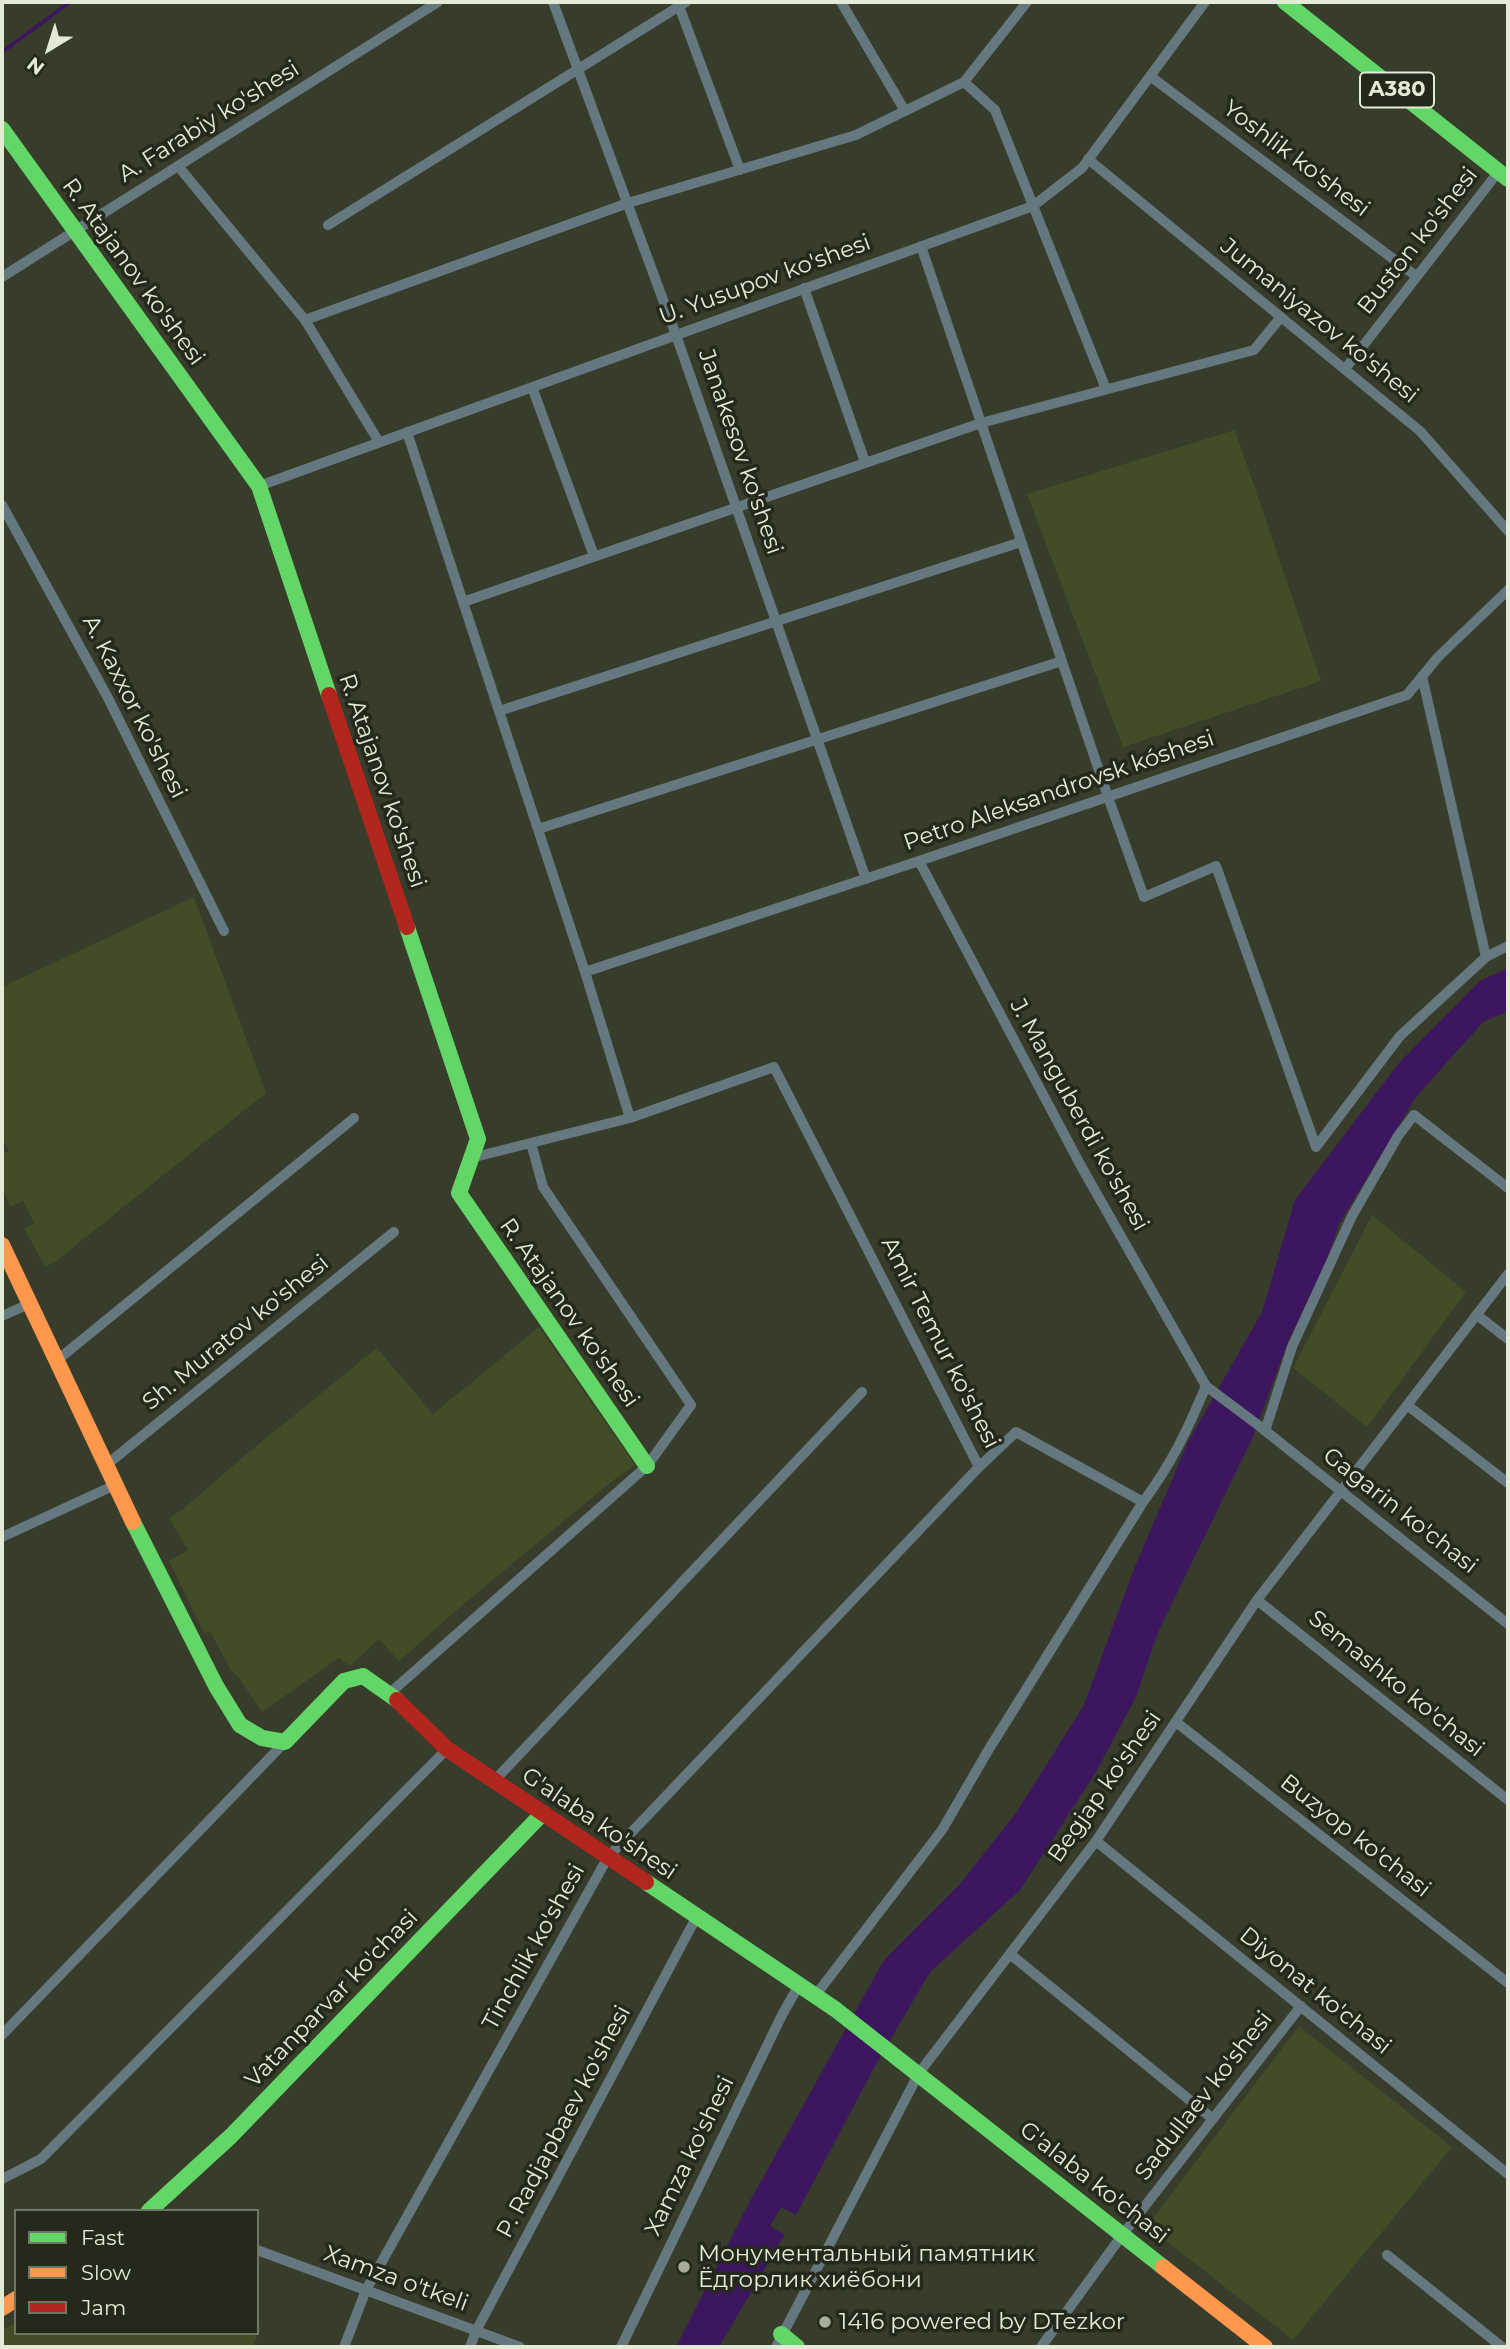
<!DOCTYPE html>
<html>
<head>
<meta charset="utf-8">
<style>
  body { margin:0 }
  #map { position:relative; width:1510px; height:2349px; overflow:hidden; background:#373c2b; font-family:Montserrat,sans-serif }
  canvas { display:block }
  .frame { position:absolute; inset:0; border:4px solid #e3ead6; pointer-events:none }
  .legend { position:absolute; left:14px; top:2209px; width:245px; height:126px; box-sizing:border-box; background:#24291a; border:2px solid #707665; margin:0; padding:9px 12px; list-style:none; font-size:21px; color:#e3ead6 }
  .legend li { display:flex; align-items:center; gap:14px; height:35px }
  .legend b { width:35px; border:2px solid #707665 }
  .north { position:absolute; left:14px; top:14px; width:70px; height:70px; -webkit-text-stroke:5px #24291a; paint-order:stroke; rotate:218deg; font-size:19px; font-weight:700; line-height:28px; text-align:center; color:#e3ead6 }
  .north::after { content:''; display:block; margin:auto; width:24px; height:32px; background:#e3ead6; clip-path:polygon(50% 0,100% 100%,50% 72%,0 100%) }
</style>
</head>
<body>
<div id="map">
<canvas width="1510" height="2349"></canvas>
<div class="frame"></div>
<ul class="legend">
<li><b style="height:9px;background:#63d668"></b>Fast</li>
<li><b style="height:9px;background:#ff974d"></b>Slow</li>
<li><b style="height:9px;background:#b3261e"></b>Jam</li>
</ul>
<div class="north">N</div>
</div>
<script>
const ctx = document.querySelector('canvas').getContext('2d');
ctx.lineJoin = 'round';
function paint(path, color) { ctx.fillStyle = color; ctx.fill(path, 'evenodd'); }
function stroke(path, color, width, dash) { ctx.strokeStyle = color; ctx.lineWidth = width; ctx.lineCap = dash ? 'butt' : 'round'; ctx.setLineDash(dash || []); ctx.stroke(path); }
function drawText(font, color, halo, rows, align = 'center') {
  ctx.font = font + ' Montserrat,sans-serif'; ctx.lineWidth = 7; ctx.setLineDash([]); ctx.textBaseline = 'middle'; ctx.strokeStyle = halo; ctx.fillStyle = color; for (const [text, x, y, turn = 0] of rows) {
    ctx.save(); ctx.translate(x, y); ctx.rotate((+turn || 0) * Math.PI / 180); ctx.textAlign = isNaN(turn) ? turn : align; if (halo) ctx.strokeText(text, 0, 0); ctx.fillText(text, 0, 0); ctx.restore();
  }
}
paint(new Path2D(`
  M1235 430 1321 681 1123 747 1027 494Z
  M194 897 266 1093 55 1262 45 1267 24 1228 34 1223 23 1201 10 1207 2 1187V1154L9 1151 2 1137V987Z
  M1372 1215 1466 1292 1367 1427 1293 1368Z
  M539 1327 635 1465 612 1481 465 1603 399 1661 379 1639 350 1666 339 1658 262 1712 239 1678 230 1669 210 1631 204 1633 169 1561 188 1550 169 1518 183 1509 250 1451 377 1348 433 1414Z
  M1299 2026 1452 2147 1293 2340 1147 2226Z
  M16 2322V2333H257V2326L261 2328 252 2347H2V2331Z`), '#424d28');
paint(new Path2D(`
  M1508 968V1011L1483 1022 1416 1097 1339 1224 1326 1262 1288 1342 1252 1439 1158 1632 1136 1697 1096 1772 1020 1890 930 1972 875 2066 796 2215 719 2347H676L750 2201 884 1960 960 1884 1016 1813 1084 1705 1132 1574 1188 1442 1262 1312 1295 1200 1399 1063 1480 981Z`), '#3d1660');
paint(new Path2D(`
  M781 2207 796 2215 785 2235 770 2226Z`), '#373c2b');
stroke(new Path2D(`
  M2 52 70 2`), '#3d1660', 3.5);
stroke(new Path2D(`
  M553 2 676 335 866 879
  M841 2 905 111
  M679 6 740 170
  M1150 76 1416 276
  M964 82 995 110 1106 389
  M1088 159 1420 431 1508 531
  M178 166 305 320 379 442
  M328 225 686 2
  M921 246 1108 797 1144 897 1216 866 1316 1147
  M2 277 438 2
  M804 288 865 462
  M305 320 628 203 856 135 964 82 1027 2
  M1345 369 1499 171
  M532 387 594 556
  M407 432 585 972 630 1118
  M259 486 1033 206 1082 168 1205 2
  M2 505 108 698 224 931
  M463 602 981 423 1254 350 1281 317
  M1422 676 1486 957
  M499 711 1021 542
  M538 829 1062 661
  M919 861 1081 1166 1206 1386 1258 1425 1508 1624
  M585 972 919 861 1407 695 1438 657 1508 590
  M1316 1147 1400 1036 1486 957 1508 946
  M471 1158 630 1118 774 1067 979 1467 1016 1432 1143 1502
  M1477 1315 1508 1339
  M2 1316 29 1304
  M56 1361 354 1118
  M1407 1405 1508 1483
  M1265 1431 1292 1347 1352 1216 1398 1136 1414 1115 1508 1188
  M105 1466 394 1232
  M2 1537 115 1485
  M1257 1600 1508 1800
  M390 1693 647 1466 691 1405 543 1187 531 1143
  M1176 1722 1508 1983
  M494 1781 862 1392
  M1096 1841 1508 2174
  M1010 1954 1213 2119
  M815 1996 942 1830 989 1749 1143 1502C1172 1463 1187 1431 1206 1386
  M2 2035 285 1742
  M2 2179 41 2159 447 1749
  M257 2250 520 2347
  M1387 2255 1502 2347
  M344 2347 366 2290 608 1857 979 1467
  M470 2347 476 2331 697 1916
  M621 2347 782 2015 799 1985
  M776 2347 919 2073 1096 1841 1257 1600 1508 1274
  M1041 2347 1123 2234 1301 2006`), '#65787f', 10);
stroke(new Path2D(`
  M1285 2 1508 179
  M2 129 259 486 329 695
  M407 927 478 1139 459 1193 647 1466
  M133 1522 216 1686 240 1725 262 1738 285 1742 344 1681 363 1676 397 1700
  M646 1882 835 2009 1163 2267
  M149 2211 231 2136 543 1813
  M781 2334 797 2347`), '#63d668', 16);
stroke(new Path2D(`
  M2 1245 133 1522
  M1163 2267 1265 2347
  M2 2308 16 2299`), '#ff974d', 16);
stroke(new Path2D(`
  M329 695 407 927
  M397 1700 447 1749 646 1882`), '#b3261e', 16);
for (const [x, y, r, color] of [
  [684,2267,7,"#a7ad9a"],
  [825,2322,7,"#a7ad9a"]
]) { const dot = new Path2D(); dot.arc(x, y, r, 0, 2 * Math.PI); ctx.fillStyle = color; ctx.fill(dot); stroke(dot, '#24291a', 2.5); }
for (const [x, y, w] of [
  [1397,90,74]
]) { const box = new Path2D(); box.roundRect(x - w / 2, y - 17.5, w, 35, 5); ctx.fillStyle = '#24291a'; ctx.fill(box); stroke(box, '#e3ead6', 2); }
drawText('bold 21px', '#e3ead6', null, [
  ["A380",1397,90]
]);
drawText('23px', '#e3ead6', '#24291a', [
  ["A. Farabiy ko'shesi",209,122,-32],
  ["Yoshlik ko'shesi",1296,159,37],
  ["Buston ko'shesi",1418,241,-52],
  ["R. Atajanov ko'shesi",133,272,54],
  ["U. Yusupov ko'shesi",765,280,-20],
  ["Jumaniyazov ko'shesi",1319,321,39],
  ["Janakesov ko'shesi",740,452,71],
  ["A. Kaxxor ko'shesi",134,707,63],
  ["R. Atajanov ko'shesi",382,781,71],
  ["Petro Aleksandrovsk kóshesi",1059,791,-19],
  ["J. Manguberdi ko'shesi",1079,1115,61],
  ["R. Atajanov ko'shesi",569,1313,55],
  ["Sh. Muratov ko'shesi",236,1333,-39],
  ["Amir Temur ko'shesi",940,1343,63],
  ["Gagarin ko'chasi",1400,1511,38],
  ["Semashko ko'chasi",1396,1684,39],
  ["Begjap ko'shesi",1105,1787,-55],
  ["G'alaba ko'shesi",599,1824,34],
  ["Buzyop ko'chasi",1355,1836,38],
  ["Tinchlik ko'shesi",534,1947,-61],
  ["Diyonat ko'chasi",1315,1991,39],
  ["Vatanparvar ko'chasi",332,1999,-46],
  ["Sadullaev ko'shesi",1204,2096,-52],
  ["P. Radjapbaev ko'shesi",564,2122,-62],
  ["Xamza ko'shesi",690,2156,-64],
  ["G'alaba ko'chasi",1094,2183,38],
  ["Xamza o'tkeli",396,2279,20]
]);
drawText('23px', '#e3ead6', '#24291a', [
  ["Монументальный памятник",698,2254],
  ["Ёдгорлик хиёбони",698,2280],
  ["1416 powered by DTezkor",839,2322]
], 'left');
</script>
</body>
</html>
